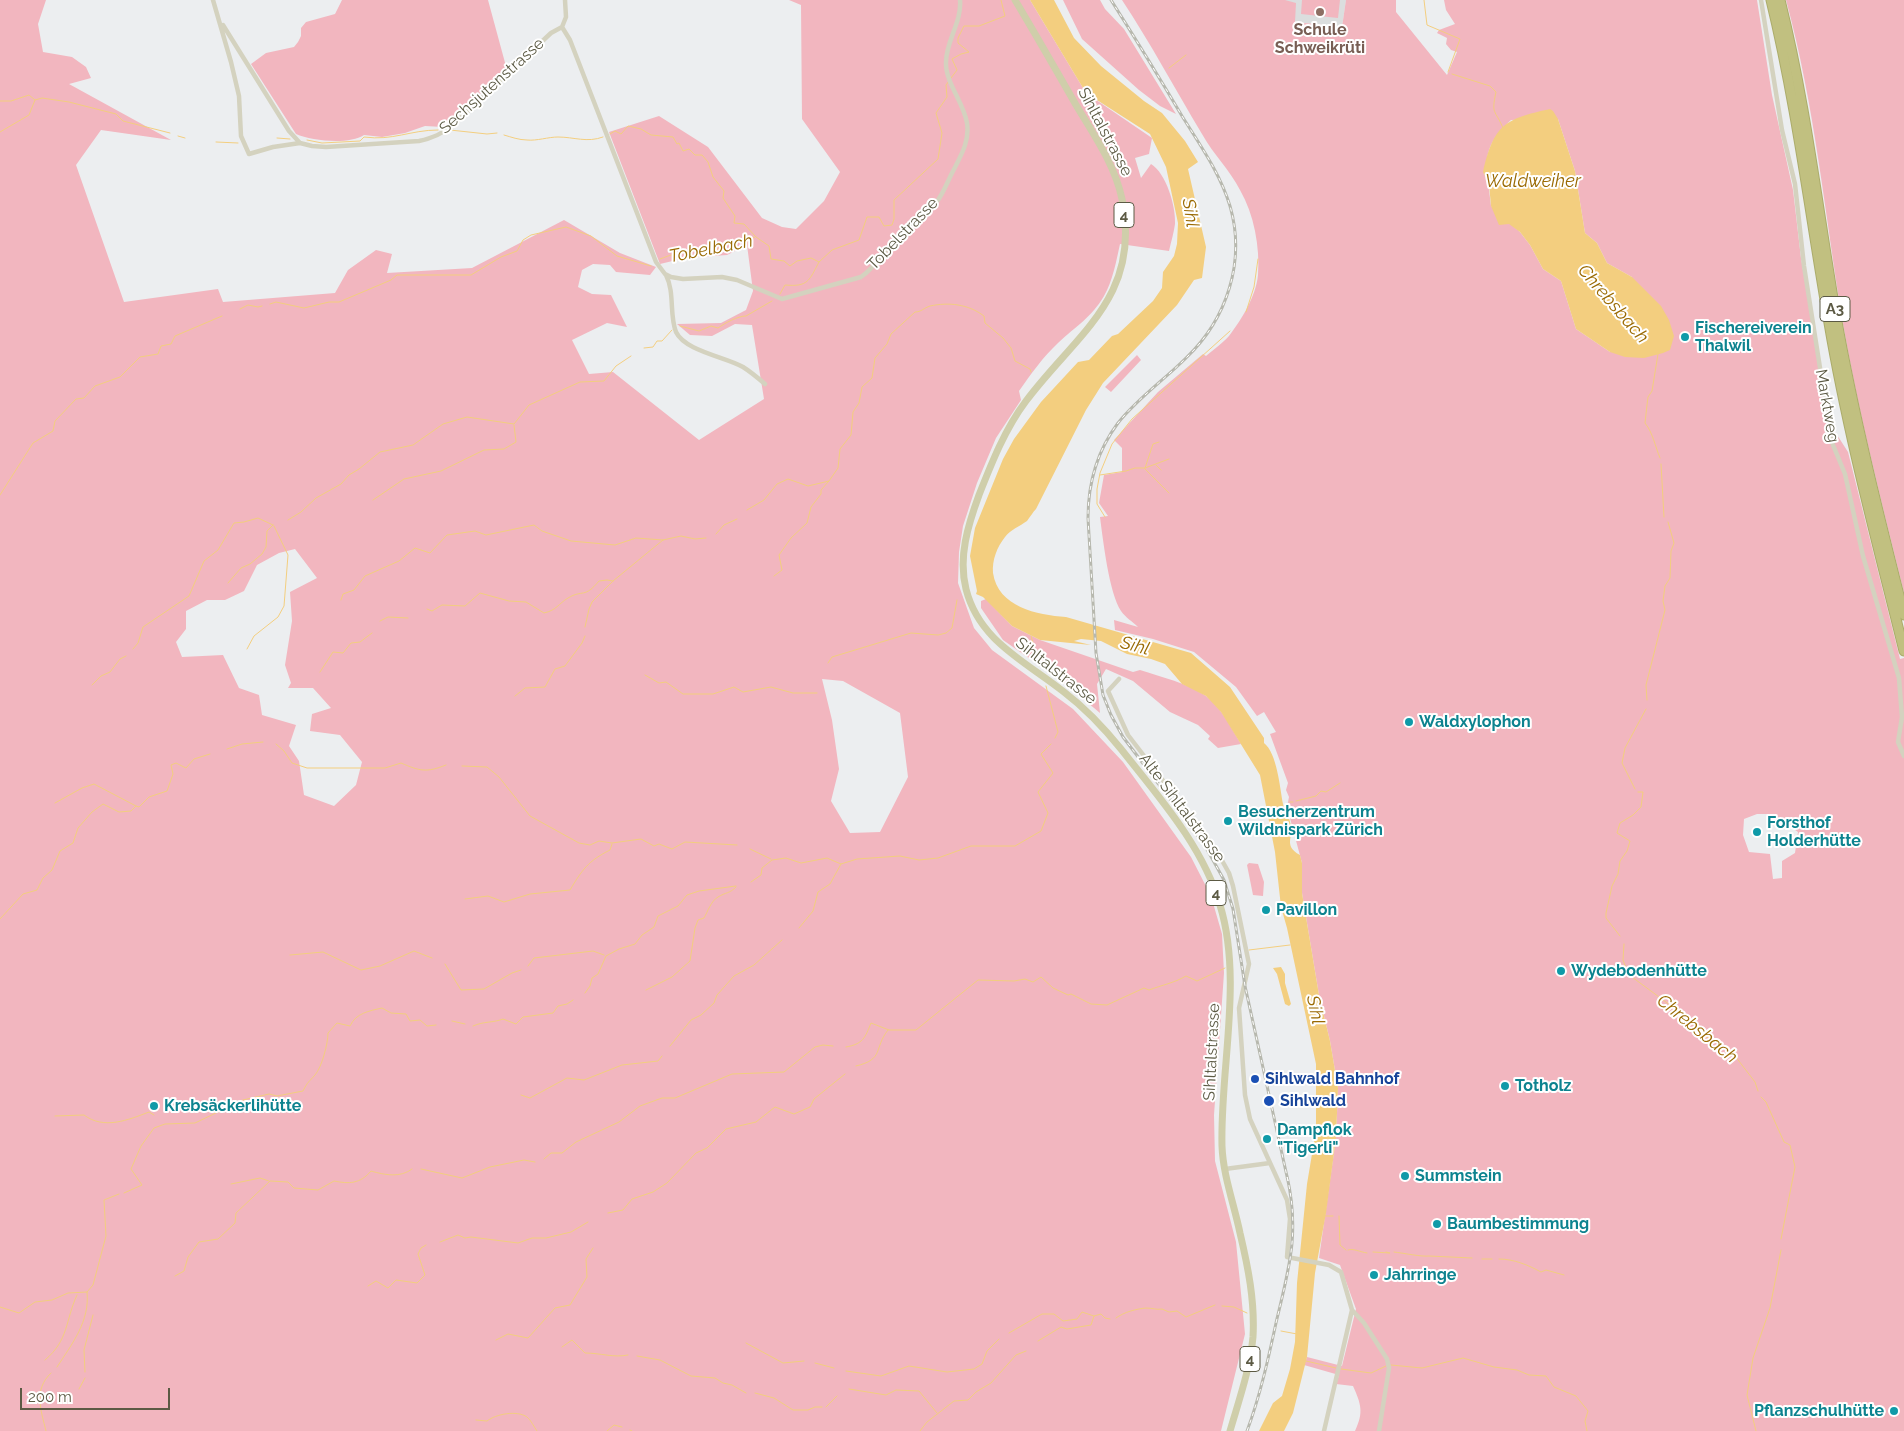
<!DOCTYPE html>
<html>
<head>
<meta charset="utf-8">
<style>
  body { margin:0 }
  #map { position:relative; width:1904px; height:1431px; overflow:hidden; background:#eceef0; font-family:Raleway,sans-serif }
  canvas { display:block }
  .scale { position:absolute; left:20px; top:1388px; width:150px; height:22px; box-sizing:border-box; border:2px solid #5c5a44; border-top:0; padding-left:6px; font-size:15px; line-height:18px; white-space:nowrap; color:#5c5a44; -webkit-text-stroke:4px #fff; paint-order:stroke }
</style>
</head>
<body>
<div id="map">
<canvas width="1904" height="1431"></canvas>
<div class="scale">200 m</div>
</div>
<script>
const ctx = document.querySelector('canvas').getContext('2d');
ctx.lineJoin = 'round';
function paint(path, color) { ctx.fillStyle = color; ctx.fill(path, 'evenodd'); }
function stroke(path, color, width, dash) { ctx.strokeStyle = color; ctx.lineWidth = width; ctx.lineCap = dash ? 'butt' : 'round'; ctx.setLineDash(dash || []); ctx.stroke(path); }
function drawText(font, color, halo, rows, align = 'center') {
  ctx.font = font + ' Raleway,sans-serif'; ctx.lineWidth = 4; ctx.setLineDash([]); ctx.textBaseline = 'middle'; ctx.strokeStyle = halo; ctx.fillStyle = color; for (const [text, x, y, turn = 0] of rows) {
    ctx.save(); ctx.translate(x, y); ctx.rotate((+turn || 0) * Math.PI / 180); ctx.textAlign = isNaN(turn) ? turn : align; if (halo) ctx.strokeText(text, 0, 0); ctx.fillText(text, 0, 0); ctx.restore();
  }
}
paint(new Path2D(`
  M1285 0H1346L1342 27 1295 22Z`), '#dbdede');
paint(new Path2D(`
  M0 0H46L38 24 43 52 72 57 86 67 91 78 69 84 171 140 101 130 76 165 124 302 218 289 223 302 335 293 348 270 376 250 392 254 387 273 472 268 564 220 620 253 656 267 650 275 616 272 610 265 593 264 582 270 578 287 592 294 611 295 627 327 607 323 572 340 589 374 613 372 699 440 764 399 752 325 735 324 712 336 690 335 677 324 721 323 746 310 753 291 747 245 727 255 685 258 660 264 609 132 659 116 708 147 762 218 782 227 796 229 824 201 840 172 802 119 801 5 789 0H1030L1086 93 1152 138 1149 154 1135 158 1141 178 1151 164C1166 173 1176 206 1175 224 1174 232 1171 242 1169 251L1120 244C1116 262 1113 280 1104 296 1091 318 1076 326 1058 343 1043 357 1031 374 1019 391L1021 400 996 438 977 483 963 526 959 552 958 583 974 628 992 650 1073 709 1123 762 1191 857 1211 896 1222 934 1224 973 1214 1115 1215 1161 1236 1242 1245 1334 1221 1431H0ZM295 549 317 578 290 592 292 621 285 665 291 683 288 688H313L331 708 312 714 310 731 340 735 362 762 356 785 334 806 304 795 299 761 289 746 296 725 262 715 259 695 239 688 223 655 182 657 176 642 186 629V611L207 600H225L244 591 257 565 279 553ZM822 679 843 681 900 713 908 777 880 832 850 833 831 801 839 769 832 720Z
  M342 0H488L507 70 443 127 425 126 405 133 382 137 364 135C349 145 312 141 296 134L251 64 266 53 294 47 298 42 301 36V28L306 22 335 14Z
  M1063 0H1100L1105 9 1124 29 1176 114 1160 106 1139 90 1082 39Z
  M1122 0H1285L1296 3 1295 22 1342 27 1346 0H1396V12L1447 75 1457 52 1451 50 1446 44 1447 38 1437 33 1439 30 1455 24 1446 10 1444 0H1757L1772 95 1793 190 1801 258 1814 334 1825 416 1848 452 1900 659 1904 658V1431H1355C1364 1412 1361 1404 1353 1386L1336 1384 1339 1375 1304 1365 1307 1357 1342 1366 1356 1309 1340 1265 1319 1258 1336 1138 1338 1088 1330 1041 1319 995 1302 893V863L1287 807 1289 797 1286 790 1288 783 1270 734 1276 732 1264 712 1257 716 1236 687 1194 652 1153 639 1115 630 1114 620 1138 627C1133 622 1125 617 1121 611 1109 593 1103 540 1100 517L1108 516 1099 503 1104 475 1122 472V448L1114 440 1158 392 1203 354 1206 356C1214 349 1223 343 1229 336 1242 319 1256 296 1258 275 1260 247 1254 214 1240 190 1230 170 1213 154 1202 134 1175 89 1151 44 1122 0ZM1558 119 1575 171 1585 233 1597 243 1607 263 1632 277 1610 352 1576 329 1561 281 1543 269 1530 245 1520 232 1491 206C1487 166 1478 150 1511 120ZM1757 814H1772L1798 832 1795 853 1782 861V878L1773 879 1770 854 1749 852 1743 835 1744 819Z
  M1302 0H1340L1338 18 1301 14Z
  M1786 0H1904V593C1882 504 1859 415 1843 324 1825 216 1815 106 1786 0Z
  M1137 355 1141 360 1111 392 1105 387Z
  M986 599 1012 626 1040 640 1133 672 1140 670C1161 677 1188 683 1206 696 1222 708 1231 728 1241 744L1218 748 1208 739 1210 736 1198 725 1170 712 1133 681 1106 669 1097 684 1100 713 1063 682 1003 640 981 608V601Z
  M1249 863 1258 864 1264 882 1263 896 1253 895 1247 865Z`), '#f2b6bf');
paint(new Path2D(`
  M1030 0H1054L1074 38 1101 66 1144 101 1162 113 1185 141 1198 162 1188 169 1206 247 1202 278 1194 280 1177 305 1103 383 1086 410 1036 509C1033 512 1030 517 1027 521 1020 526 1010 530 1005 537 997 547 992 560 993 573 998 607 1037 615 1066 617L1191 653 1230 687 1264 738V743C1277 753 1280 788 1283 804 1284 810 1289 816 1290 822 1295 837 1282 845 1300 855L1302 863V893L1319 995 1330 1041 1338 1088 1336 1138 1326 1213 1315 1273 1307 1357 1293 1413 1284 1431H1259L1273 1403 1282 1396 1290 1369 1295 1342 1297 1283 1307 1184 1316 1130V1064L1287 928 1281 907 1275 852 1260 775 1221 712 1206 696 1182 684 1165 664 1151 659 1127 654 1101 641 1081 639 1074 641 1091 645 1040 640 1012 626 983 597 976 594 977 591 970 556 975 528 1003 459 1014 439 1041 402 1078 362 1089 360 1112 336 1118 334 1153 301 1162 288 1163 272 1174 256 1177 244 1178 223 1166 167 1150 134 1086 93Z
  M1550 109 1553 111 1558 119 1575 171 1585 233 1597 243 1607 263 1632 277 1661 306 1669 320 1674 336 1670 350 1663 353 1644 358 1625 357 1610 352 1576 329 1561 281 1543 269 1530 245 1520 232 1509 224 1499 225 1491 206 1489 184 1483 172C1494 125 1504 119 1550 109Z
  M1281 967 1285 974V983L1291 1004 1289 1006 1285 1004 1277 974 1273 968Z`), '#f3ce7f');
stroke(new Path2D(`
  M1424 0 1427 25 1460 39 1448 72
  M1169 68 1186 55
  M1452 74 1490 86 1496 92C1491 115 1495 109 1503 128
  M951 78 957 70 952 59 961 54 969 52 958 43V38L964 26H979L1005 16 1001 0
  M0 101H11L29 95 35 100 42 98 69 102 116 114 123 121 170 133
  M450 130 487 134 497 133
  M0 132 29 115 35 100
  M610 134 615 131 621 134 628 126 641 129 651 135 673 137 677 144 679 143 683 151 689 149 695 155H702L708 162 713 177 724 191 723 198 735 216 734 223 744 224 756 237 769 246 771 259 784 261 790 266 797 261 811 258 819 262 832 250 859 240 867 217H879L884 226 892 225 894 219V200L938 159 942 133 936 113 947 97 946 85 949 81
  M504 135C511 137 519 140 527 140 537 141 548 137 558 137 574 137 587 143 603 137
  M178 136 185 138
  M277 138 290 139
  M307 140 322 143 360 141 364 137C393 141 410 130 438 130
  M216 142 238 143
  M660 259C681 251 702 245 723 250L727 245 739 240 743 243 747 239 755 237
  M780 294 785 285C808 287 809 281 819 262
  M270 304 276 302 304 308 329 302H339L391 280 397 275H471L501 257 517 251 523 240 531 235 566 227 591 236 617 256 651 266
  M240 309 248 305 258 307 262 306
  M1246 312 1254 287 1258 259
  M680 326 699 331 711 326 718 328C725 323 738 316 746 316L772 301
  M644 348 653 347 657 341H662L672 330
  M1658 354 1652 391 1648 397 1647 405 1645 423C1653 433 1655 446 1660 458
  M1661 464 1664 517
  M1156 465 1161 470
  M1145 468 1153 444 1159 442
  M1145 469 1169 493
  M1100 475 1126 471 1135 468H1145L1169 459
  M0 495 33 443 53 431 55 421 76 399 84 398 95 386 120 377 140 357 158 354 161 346 171 344 175 336 222 316
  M373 500 404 479 441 471 484 450 504 449 516 442 514 425
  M747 510 764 500 777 484 788 479 808 486 829 481 838 468 840 449 851 435 853 412 859 403 862 387 872 378 875 358 887 344 891 334 915 312C921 312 924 308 930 306 949 302 968 304 984 316L985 323 1003 338 1011 348 1015 361 1030 369 1031 372
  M1105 517 1097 504V489L1100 473 1112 444 1132 419 1230 331
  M288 520 301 512 316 498 341 484 349 475 359 469 380 452 413 445 443 424 467 417 514 424 529 405 580 382 604 381 616 366 631 356
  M716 534 724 525 737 519
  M774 576 782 570 779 555 791 538 807 523 811 507 821 494V490L829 481
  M228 583 241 568 250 564 262 554 266 547 267 531 273 525
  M341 600 343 594 354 590 365 576 399 561 415 548 430 553 447 535 475 531 486 535 534 525 542 531 571 541 615 545 636 538 663 540
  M427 609 432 611 442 605 465 606 480 593 509 601 526 602 544 613C557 610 558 604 568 598 583 589 584 599 599 581L607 580 613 581
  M380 621 388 617 408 618
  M585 627 589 609 592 602 613 581 663 540 681 536 695 539 706 538
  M1031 636 1040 666
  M133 649 138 643 143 627 189 596 204 561 218 550 234 523 244 522 258 518 273 525
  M247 649 254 636 278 617 284 606 288 555 274 526
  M828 663 832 657 911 633 938 635 946 633 952 628 957 600
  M320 672 333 652 343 653 351 643 360 642 372 633
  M645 675 659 683 666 682 683 694H713L734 687 743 692 771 687 793 693H817
  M92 685 101 676 110 672 120 659 126 656
  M1046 686 1058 732 1055 738
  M515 696 525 688 545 687 555 669 565 666 582 643 585 636
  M1647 700 1646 685 1665 610 1663 601 1665 586 1670 578 1671 551 1674 543 1668 522
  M276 744 284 751 292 763 307 768H385L401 763C420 771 426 773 446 765
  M227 749 242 744 263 742
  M462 766 487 767 499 777 530 816 579 843 590 845 599 841 612 843 641 839 654 846 659 844 672 849 685 842 737 845
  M1635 789 1622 763 1625 748 1646 709
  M1296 801 1316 796 1321 791 1326 792 1340 783
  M1290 802H1293
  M55 803 82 788 94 784 136 806
  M750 849 771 859
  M751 882 761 875 762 868 772 860 786 858 801 863 827 858 841 864 857 859 900 856 919 860 938 858 971 846H1015L1041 831 1048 813 1038 792 1053 773 1041 754 1051 744
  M465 899 488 896 504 902 530 894 570 890C582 870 588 861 610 850L612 844
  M0 919 23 894 37 890 43 878 52 870 60 851 73 843 78 828 92 812 103 804 119 812 131 811 136 806 139 807 149 797 167 791 173 774 171 765 176 763 186 768 194 759 210 754
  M799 928 813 911 818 892 830 884 841 864
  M1620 936 1606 918V913L1612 886 1618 874 1620 861 1627 851 1630 841 1617 833 1620 823 1633 815 1641 807 1643 792H1638
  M1624 944 1623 960 1626 968 1632 977 1678 1011 1705 1036 1732 1052 1755 1082 1758 1091
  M1249 950 1290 945
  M290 955 323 952 361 970 380 966 414 951 432 958
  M445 964 461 990 484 989 512 973 521 970
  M528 966 534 958 593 951 604 955
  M646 990 672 977 690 961 695 928 698 920 704 918C708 911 711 901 718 897 726 892 729 894 736 887
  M585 993 590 986 592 978 598 974 606 956 619 949 635 944 642 935 654 927 658 916 678 906 687 895 699 891 736 886
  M452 1021 465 1024
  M473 1026C484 1021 493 1023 503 1019L516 1024 523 1017 553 1013 558 1006 567 1004 573 1000
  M670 1046 691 1020 701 1015 714 1003 717 995 734 976 754 965 782 940
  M846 1047C863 1044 865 1038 871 1023L889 1030H916L978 980 1014 981 1025 979 1033 982 1041 977 1053 988 1068 995 1071 994 1091 1004 1107 1005 1144 988 1149 990C1162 985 1174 983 1186 976L1197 981 1225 968
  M856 1066C885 1059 873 1049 888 1030
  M521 1095 530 1098 567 1078 584 1080 622 1065 658 1061 662 1056
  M1761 1097 1766 1102 1784 1142 1790 1145 1795 1167 1781 1239
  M55 1116 84 1115C104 1130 128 1120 149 1112L154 1115
  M544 1159 551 1153H562L576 1142 619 1122 640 1106 662 1098H675L732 1074 784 1072 815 1047 823 1045 833 1046
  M421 1169 462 1178 490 1167 524 1160 535 1162
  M231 1184 260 1178 269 1181
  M124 1193 142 1185 131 1169 141 1146 154 1128 165 1124 195 1123 243 1100 269 1094 277 1096 303 1091C308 1081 309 1082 315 1075 322 1067 328 1043 328 1033L337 1023 350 1026C356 1013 369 1011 382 1008L391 1013 406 1014 410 1021 420 1020 427 1026 436 1025
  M608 1213 623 1210 632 1199 653 1192 667 1183 696 1153 707 1148 726 1129 756 1122 775 1107 794 1114 810 1107 814 1099 845 1074
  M1326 1216H1333
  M1339 1216 1340 1245 1346 1250
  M440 1242 458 1235 465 1238 471 1237 518 1243 532 1238H546L571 1232 588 1222
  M1348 1250C1353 1248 1360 1252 1367 1253
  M1373 1252 1390 1253 1386 1252
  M1394 1252C1403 1253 1422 1257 1429 1256L1472 1258
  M1482 1259H1492
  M1499 1259C1514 1259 1528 1265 1541 1272L1546 1270 1564 1275
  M175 1276 184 1271 188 1257 199 1242 218 1239 235 1223 236 1213 270 1181 288 1182 294 1188 318 1190 334 1181C349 1184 360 1184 371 1171 385 1175 400 1178 412 1169
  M368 1286 376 1281 388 1288 396 1280 417 1283 425 1275 418 1254 421 1248 426 1245
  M1222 1306 1234 1307 1247 1313
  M0 1307 19 1313 35 1302 52 1300 68 1293 87 1292
  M1116 1318C1124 1312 1136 1309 1146 1308 1153 1308 1156 1310 1162 1309L1169 1312 1177 1311 1186 1317 1215 1305
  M1281 1331 1297 1334
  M1009 1333 1042 1314H1054L1063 1321 1077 1319 1082 1312 1094 1316
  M496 1340 508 1334 528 1338 555 1308 570 1305 587 1277 586 1259 593 1248
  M1038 1341 1061 1327 1067 1329 1091 1325 1094 1316 1101 1314 1105 1318 1110 1319
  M746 1343 783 1363 804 1361
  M562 1347 572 1340 585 1353C600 1353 614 1358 628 1355
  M637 1356 660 1360 691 1376 715 1378 723 1383 732 1385 746 1393
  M45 1360C69 1340 65 1321 77 1295
  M1306 1361 1336 1368
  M815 1363 834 1368
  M1391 1365 1422 1368 1463 1358 1494 1367 1517 1370 1529 1375 1546 1376 1554 1387 1576 1396 1588 1411 1585 1421 1587 1431
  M57 1367C72 1344 90 1321 87 1292L93 1285 106 1236 104 1200 119 1194
  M1341 1369 1371 1373 1386 1366
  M846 1371 881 1376 909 1366 947 1372 974 1369 982 1364 987 1351 999 1339
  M85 1372 84 1350 93 1315
  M79 1389 85 1378
  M849 1389 886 1395 896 1390 919 1391 937 1413
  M755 1393 774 1398 793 1410H808L815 1407H822
  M826 1407 837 1396
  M476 1420 487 1421C496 1414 517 1410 527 1417 531 1420 534 1427 537 1431
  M630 1430 632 1431
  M46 1431C41 1410 33 1390 51 1373
  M607 1431 614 1425 622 1427
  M920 1431 927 1422 954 1401 968 1400 976 1392 991 1383 1016 1355 1026 1351
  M1756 1431 1747 1395 1753 1358 1770 1308 1781 1250`), '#f3ce7f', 1);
const highway = new Path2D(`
  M1771 0C1797 107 1810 215 1829 323 1848 434 1877 542 1904 651
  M1780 0C1806 104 1818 211 1836 316 1854 417 1879 516 1904 615`);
stroke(highway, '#acac6b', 11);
stroke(new Path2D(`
  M213 0 231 62 239 96 241 136 249 154 273 147 300 143 312 146 326 147 419 141C433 138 442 134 453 125L551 33 562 27
  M1761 0 1782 130 1795 184 1804 266 1829 425 1833 445 1845 474 1863 556 1899 678 1902 717 1898 742 1904 756
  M223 25 289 131 300 143
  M562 27 570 40 656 262 665 274 671 277 683 279 722 277 737 280 782 299 861 277C877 266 885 249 899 235 910 223 926 216 936 203 943 194 947 183 952 173 960 157 970 142 967 123 964 103 945 82 946 62 946 41 962 22 960 0
  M562 27 566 17 565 0
  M666 275C675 293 669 314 676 332 685 351 726 357 743 367 751 372 758 378 765 384
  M1119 679 1108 691 1128 735 1215 848 1229 873 1233 886 1249 964 1239 1008 1245 1095 1250 1119 1287 1200 1290 1219 1287 1257 1329 1265 1341 1272 1352 1310 1364 1323 1387 1359 1389 1368 1379 1431
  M1225 1169 1270 1163
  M1324 1431 1352 1310`), '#d4d2bf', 4.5);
stroke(new Path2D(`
  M1015 0C1036 35 1056 70 1076 105 1094 135 1115 165 1122 199 1142 297 1076 334 1026 401 1005 429 992 462 979 495 968 525 958 557 966 589 979 641 1025 661 1064 692 1085 708 1104 728 1121 749 1158 796 1203 846 1220 905 1243 980 1220 1068 1222 1146 1223 1175 1234 1204 1240 1233 1248 1267 1255 1301 1253 1337 1250 1369 1239 1400 1230 1431`), '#cfceaa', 7);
stroke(highway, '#c1c080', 9);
const rail = new Path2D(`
  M1111 0C1135 38 1159 77 1182 116 1200 145 1220 173 1230 206 1246 261 1227 319 1186 358 1164 380 1138 398 1118 423 1097 451 1088 484 1088 518L1096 653 1103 695 1111 715 1123 737 1204 844 1224 880 1233 909 1245 986 1288 1181
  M1247 1431C1260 1396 1268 1360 1276 1323 1289 1268 1300 1233 1287 1176`);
stroke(rail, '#b7b8ae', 3);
stroke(rail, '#fff', 1, [4]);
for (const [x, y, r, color] of [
  [1320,12,5,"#8d6e63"],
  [1685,337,5,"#0f9aa8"],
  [1409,722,5,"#0f9aa8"],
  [1228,821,5,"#0f9aa8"],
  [1757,832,5,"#0f9aa8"],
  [1266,910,5,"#0f9aa8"],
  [1561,971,5,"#0f9aa8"],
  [1255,1079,5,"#1a4fb4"],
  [1505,1086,5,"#0f9aa8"],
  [1269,1101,6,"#1a4fb4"],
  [154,1106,5,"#0f9aa8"],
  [1267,1139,5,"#0f9aa8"],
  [1405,1176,5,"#0f9aa8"],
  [1437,1224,5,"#0f9aa8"],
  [1374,1275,5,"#0f9aa8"],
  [1894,1411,5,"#0f9aa8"]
]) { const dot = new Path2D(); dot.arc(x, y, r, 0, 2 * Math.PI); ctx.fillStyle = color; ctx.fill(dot); stroke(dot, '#fff', 2); }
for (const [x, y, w] of [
  [1124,215,20],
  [1835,309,30],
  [1216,893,20],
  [1250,1359,20]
]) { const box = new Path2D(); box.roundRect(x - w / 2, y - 12.5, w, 25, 4); ctx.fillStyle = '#fff'; ctx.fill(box); stroke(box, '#5c5a44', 1); }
drawText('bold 15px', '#5c5a44', null, [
  ["4",1124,215],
  ["A3",1835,309],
  ["4",1216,893],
  ["4",1250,1359]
]);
drawText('bold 16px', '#785e54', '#fff', [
  ["Schule",1320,30],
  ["Schweikrüti",1320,48]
]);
drawText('16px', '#5c5a44', '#fff', [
  ["Sechsjutenstrasse",492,86,-42],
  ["Sihltalstrasse",1105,132,62],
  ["Tobelstrasse",903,234,-46],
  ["Marktweg",1827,406,80],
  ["Sihltalstrasse",1056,671,38],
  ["Alte Sihltalstrasse",1182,808,53],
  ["Sihltalstrasse",1212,1052,-87]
]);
drawText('bold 16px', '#0d838f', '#fff', [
  ["Fischereiverein",1695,328],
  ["Thalwil",1695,346],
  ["Waldxylophon",1419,722],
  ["Besucherzentrum",1238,812],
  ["Wildnispark Zürich",1238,830],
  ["Forsthof",1767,823],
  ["Holderhütte",1767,841],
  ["Pavillon",1276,910],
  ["Wydebodenhütte",1571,971],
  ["Totholz",1515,1086],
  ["Krebsäckerlihütte",164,1106],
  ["Dampflok",1277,1130],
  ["\"Tigerli\"",1277,1148],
  ["Summstein",1415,1176],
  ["Baumbestimmung",1447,1224],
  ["Jahrringe",1384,1275],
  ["Pflanzschulhütte",1884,1411,"right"]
], 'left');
drawText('bold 16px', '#164399', '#fff', [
  ["Sihlwald Bahnhof",1265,1079],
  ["Sihlwald",1280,1101]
], 'left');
drawText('italic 18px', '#9a6a03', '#fff', [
  ["Waldweiher",1533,182],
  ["Sihl",1190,213,81],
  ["Tobelbach",711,249,-11],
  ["Chrebsbach",1613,304,49],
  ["Sihl",1135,646,15],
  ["Sihl",1315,1010,78],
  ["Chrebsbach",1697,1029,39]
]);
</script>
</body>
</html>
